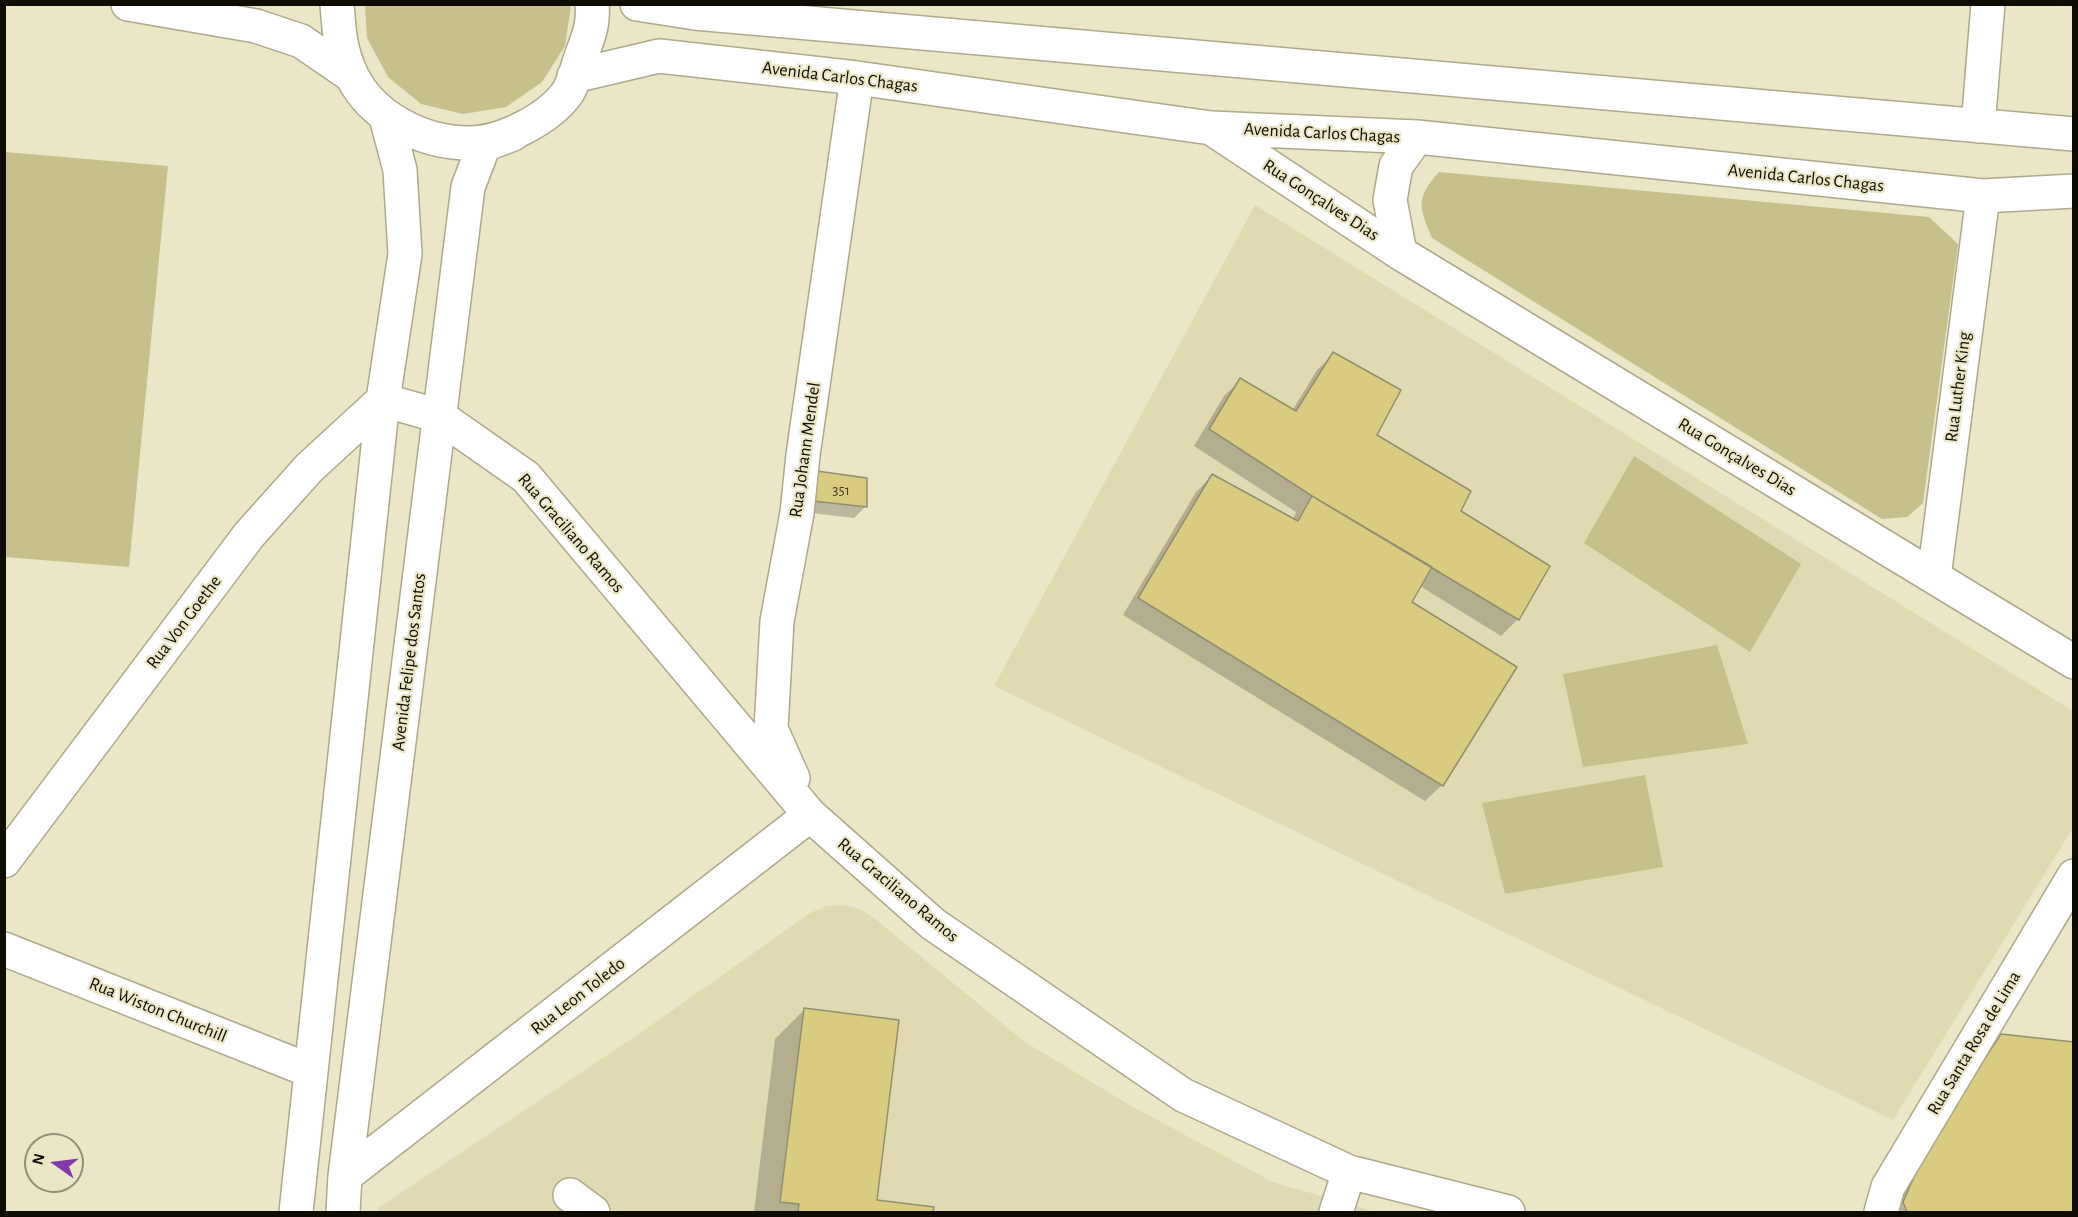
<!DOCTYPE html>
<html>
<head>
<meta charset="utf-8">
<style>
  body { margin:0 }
  #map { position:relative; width:2078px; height:1217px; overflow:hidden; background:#ebe6c6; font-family:"Alegreya Sans",sans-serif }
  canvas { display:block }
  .frame { position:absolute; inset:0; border:6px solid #0e0c03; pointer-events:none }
  .north { position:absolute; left:24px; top:1133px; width:60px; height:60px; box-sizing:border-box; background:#ebe6c6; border:2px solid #938f78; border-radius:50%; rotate:284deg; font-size:16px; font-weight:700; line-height:24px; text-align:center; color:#0e0c03 }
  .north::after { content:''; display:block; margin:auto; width:21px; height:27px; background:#8139ac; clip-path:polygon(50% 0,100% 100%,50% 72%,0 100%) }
</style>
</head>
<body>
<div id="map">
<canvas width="2078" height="1217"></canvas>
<div class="frame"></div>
<div class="north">N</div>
</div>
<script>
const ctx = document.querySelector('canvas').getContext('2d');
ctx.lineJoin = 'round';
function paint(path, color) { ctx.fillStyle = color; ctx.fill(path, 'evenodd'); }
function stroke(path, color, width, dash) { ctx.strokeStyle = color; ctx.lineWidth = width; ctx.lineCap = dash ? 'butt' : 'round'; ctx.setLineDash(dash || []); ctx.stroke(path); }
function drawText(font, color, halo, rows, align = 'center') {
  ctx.font = font + ' "Alegreya Sans",sans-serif'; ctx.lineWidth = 4.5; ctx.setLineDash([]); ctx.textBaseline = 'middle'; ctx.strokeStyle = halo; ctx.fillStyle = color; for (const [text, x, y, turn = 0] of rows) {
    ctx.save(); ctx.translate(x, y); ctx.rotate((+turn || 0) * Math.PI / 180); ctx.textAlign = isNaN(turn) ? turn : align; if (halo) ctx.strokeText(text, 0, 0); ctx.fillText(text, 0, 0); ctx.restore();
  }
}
paint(new Path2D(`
  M1255 205 2073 711V828L1893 1120 994 686Z
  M843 905 860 909 874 918 1025 1042 1133 1107 1273 1182 1376 1212H378V1208L646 1029 810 913 826 906Z`), '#e0dab3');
paint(new Path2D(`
  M365 5V4L571 5 565 46 542 82 506 107 463 114 421 104 388 77 367 38Z
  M5 152 168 166 129 567 5 557Z
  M1439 172 1929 217 1958 244 1923 503 1907 517 1882 519 1432 238C1419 206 1415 199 1439 172Z
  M1634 456 1801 564 1750 652 1584 543Z
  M1717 645 1748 744 1583 767 1563 674Z
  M1645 775 1663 867 1505 894 1482 803Z`), '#c7bf8c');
paint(new Path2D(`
  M1334 354 1375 436 1459 511 1548 566 1518 619 1501 636 1420 586 1410 603 1442 785 1425 801 1123 615 1196 492 1212 476 1293 519 1296 512 1194 446 1224 396 1241 380 1292 411 1317 370Z
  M866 480 865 507 854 518 803 512 806 483Z
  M804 1010 875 1201 932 1208V1212H754L775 1039Z
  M2002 1035 2074 1044V1212H1887L1980 1057Z`), '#0003');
const building = new Path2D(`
  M1333 352 1401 390 1377 435 1471 491 1461 511 1550 566 1519 620 1312 496 1209 429 1240 378 1296 411Z
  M817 471 867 478V507L813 501Z
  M1212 474 1298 521 1312 496 1432 567 1412 602 1517 667 1443 786 1138 598Z
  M804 1008 899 1020 877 1200 934 1207 933 1212H798L799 1204 780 1202Z
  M2001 1034 2074 1042V1212H1907L1903 1202 1930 1141Z`);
paint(building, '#d9cc80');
stroke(building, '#928e70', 1.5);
const minor = new Path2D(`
  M128 4 256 26 301 41 352 76
  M337 4C339 32 340 50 352 76 373 118 423 143 469 143 502 143 549 119 568 92 574 82 577 68 581 57 588 37 594 26 592 4
  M637 4 695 13 2074 134
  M574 76 659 56 857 78 1211 128 1417 137 1983 196 2074 191
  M1978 126 1988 4
  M1211 128 1400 253 2074 662
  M1400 253 1390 200 1396 166 1417 137
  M1934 577 1983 196
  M793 778 771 729 777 621 797 513 803 455 857 78
  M4 861 249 535 309 468 383 400 439 416 526 477 810 815 933 924 1183 1095 1349 1172 1508 1212
  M4 949 311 1071
  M345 1176 810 815
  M570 1195 593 1212
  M296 1212 383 400 405 254 400 170 386 117
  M343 1212 345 1176 468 187 484 145 513 134
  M1336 1212 1349 1172
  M1881 1212 1888 1187 2074 876`);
stroke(minor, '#aea98a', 36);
stroke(minor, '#fff', 33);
drawText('15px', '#413c22', null, [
  ["351",841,490]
]);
drawText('18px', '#0e0c03', '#ebe6c6', [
  ["Avenida Carlos Chagas",840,77,7],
  ["Avenida Carlos Chagas",1322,133,3],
  ["Avenida Carlos Chagas",1806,178,6],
  ["Rua Gonçalves Dias",1321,200,33],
  ["Rua Luther King",1958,387,-83],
  ["Rua Johann Mendel",805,450,-82],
  ["Rua Gonçalves Dias",1737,457,31],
  ["Rua Graciliano Ramos",571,533,49],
  ["Rua Von Goethe",184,622,-53],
  ["Avenida Felipe dos Santos",409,662,-83],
  ["Rua Graciliano Ramos",898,890,40],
  ["Rua Leon Toledo",578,996,-38],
  ["Rua Wiston Churchill",158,1010,22],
  ["Rua Santa Rosa de Lima",1974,1043,-59]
]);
</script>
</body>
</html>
